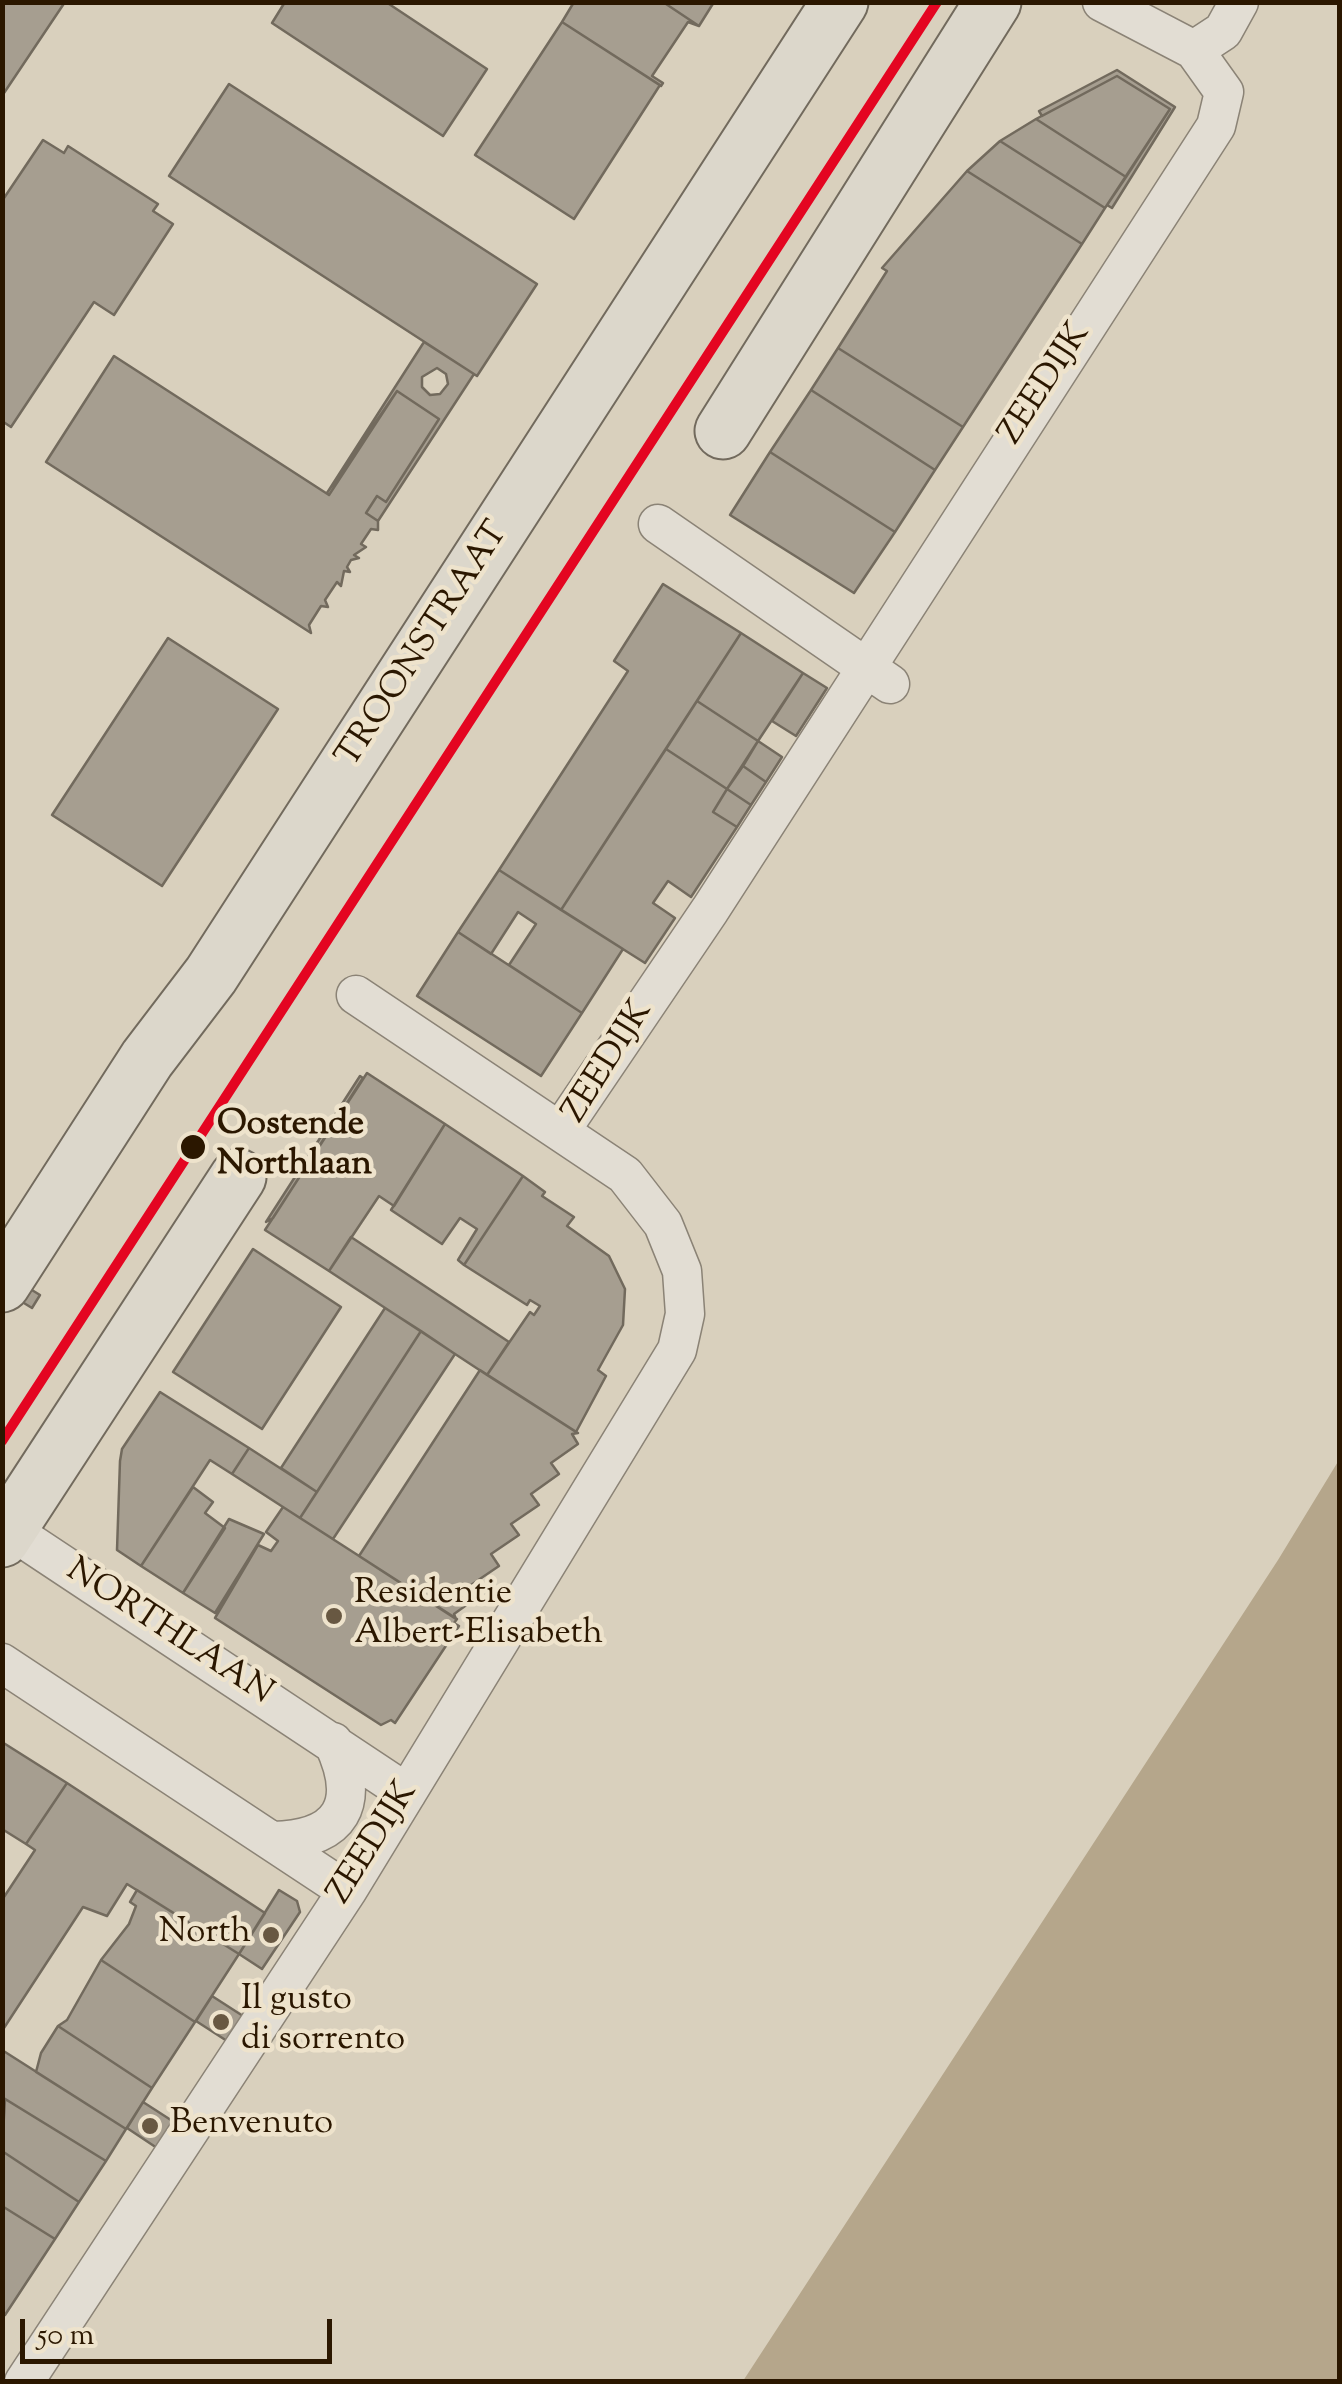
<!DOCTYPE html>
<html>
<head>
<meta charset="utf-8">
<style>
  body { margin:0 }
  #map { position:relative; width:1342px; height:2384px; overflow:hidden; background:#d9d0bd; font-family:"Sorts Mill Goudy",serif }
  canvas { display:block }
  .frame { position:absolute; inset:0; border:5px solid #2b1700; pointer-events:none }
  .scale { position:absolute; left:20px; top:2319px; width:312px; height:45px; box-sizing:border-box; border:5px solid #2b1700; border-top:0; padding-left:12px; font-size:30px; line-height:35px; white-space:nowrap; color:#2b1700; -webkit-text-stroke:8px #eee3cc; paint-order:stroke }
</style>
</head>
<body>
<div id="map">
<canvas width="1342" height="2384"></canvas>
<div class="frame"></div>
<div class="scale">50 m</div>
</div>
<script>
const ctx = document.querySelector('canvas').getContext('2d');
ctx.lineJoin = 'round';
function paint(path, color) { ctx.fillStyle = color; ctx.fill(path, 'evenodd'); }
function stroke(path, color, width, dash) { ctx.strokeStyle = color; ctx.lineWidth = width; ctx.lineCap = dash ? 'butt' : 'round'; ctx.setLineDash(dash || []); ctx.stroke(path); }
function drawText(font, color, halo, rows, align = 'center') {
  ctx.font = font + ' "Sorts Mill Goudy",serif'; ctx.lineWidth = 9; ctx.setLineDash([]); ctx.textBaseline = 'middle'; ctx.strokeStyle = halo; ctx.fillStyle = color; for (const [text, x, y, turn = 0] of rows) {
    ctx.save(); ctx.translate(x, y); ctx.rotate((+turn || 0) * Math.PI / 180); ctx.textAlign = isNaN(turn) ? turn : align; if (halo) ctx.strokeText(text, 0, 0); ctx.fillText(text, 0, 0); ctx.restore();
  }
}
paint(new Path2D(`
  M1339 1460V2381H743L1278 1560Z`), '#b5a68b');
const building = new Path2D(`
  M2 2H65L2 96Z
  M285 2H386L487 69 443 136 272 23Z
  M574 2H663L699 26 688 22 652 76 663 83 661 86 562 22Z
  M663 2H714L699 26Z
  M562 22 660 85 574 219 475 155Z
  M1117 70 1175 107 1112 208 1107 205 1170 109 1117 76 1042 116 1039 111Z
  M1117 76 1170 109 1126 177 1036 119Z
  M229 84 537 284 477 376 169 176Z
  M1036 119 1126 177 1105 208 1000 141Z
  M43 140 64 153 68 146 158 204 153 211 173 224 114 315 94 302 11 427 2 421V201Z
  M1000 141 1105 208 1082 244 967 171Z
  M967 171 1082 244 963 427 838 348 887 271 882 268Z
  M424 342 474 374 378 521 366 513 377 496 386 502 439 419 397 391 327 493ZM437 368 446 374 448 384 440 394 430 395 422 387V377Z
  M838 348 963 427 935 470 811 390Z
  M114 356 329 495 397 391 439 419 386 502 377 496 366 513 378 521V530L371 529 361 544 366 547 354 555 359 558 351 560 347 567 350 572 344 571 341 586 337 582 325 600 328 607 321 606 309 625 311 633 46 462Z
  M811 390 935 470 895 532 770 452Z
  M770 452 895 532 854 593 730 515Z
  M663 584 741 633 561 910 499 870 628 671 614 661Z
  M741 633 803 673 758 741 697 701Z
  M168 638 278 709 162 886 52 815Z
  M803 673 827 688 796 736 772 721Z
  M697 701 758 741 727 789 666 749Z
  M758 741 782 757 766 782 743 766Z
  M666 749 727 789 713 812 737 827 691 897 668 881 653 903 675 918 645 963 561 910Z
  M743 766 766 782 751 805 727 789Z
  M727 789 751 805 737 827 713 812Z
  M499 870 623 949 582 1013 509 965 536 924 518 912 491 954 458 932Z
  M458 932 582 1013 541 1076 417 996Z
  M367 1073 445 1124 394 1206 379 1196 329 1271 265 1230Z
  M360 1076 363 1078 273 1218 266 1222Z
  M445 1124 523 1176 464 1265 458 1260 477 1229 460 1218 442 1244 391 1210Z
  M523 1176 545 1192 542 1196 574 1217 567 1226 609 1256 625 1289 623 1325 598 1370 606 1376 576 1432 487 1375 530 1312 534 1315 540 1306 530 1300 527 1305 464 1265Z
  M351 1237 509 1342 487 1375 329 1271Z
  M253 1249 341 1307 262 1429 173 1372Z
  M27 1287 40 1295 32 1308 19 1300Z
  M385 1308 421 1331 317 1492 281 1468Z
  M421 1331 455 1354 333 1539 300 1518Z
  M480 1370 578 1433 572 1434 578 1444 551 1463 559 1474 531 1494 539 1505 511 1524 519 1535 491 1554 499 1566 471 1585 479 1596 454 1614 456 1619 359 1556Z
  M160 1392 249 1448 232 1474 210 1460 141 1566 117 1550 120 1461 122 1449Z
  M249 1448 317 1492 300 1518 232 1474Z
  M193 1487 213 1502 205 1513 225 1528 183 1593 141 1566Z
  M283 1507 457 1619 454 1623 459 1626 395 1723 391 1720 381 1725 215 1618 258 1545 271 1551 278 1541 266 1532Z
  M229 1519 264 1534 215 1613 183 1593Z
  M2 1742 67 1783 26 1844 2 1829Z
  M67 1783 265 1913 239 1954 127 1884 107 1916 83 1907 2 2031V1900L35 1850 26 1844Z
  M137 1890 239 1954 195 2022 101 1960 129 1924 136 1906 130 1902Z
  M279 1890 297 1901 300 1912 262 1969 239 1954Z
  M101 1960 195 2022 152 2088 58 2026 67 2020Z
  M212 1996 243 2016 227 2041 196 2021Z
  M58 2026 152 2088 126 2129 36 2072 41 2053Z
  M2 2050 126 2129 106 2161 2 2097Z
  M5 2099 106 2161 79 2202 2 2151Z
  M143 2102 174 2122 157 2148 127 2128Z
  M2 2151 79 2202 55 2239 2 2206Z
  M2 2206 55 2239 5 2315 2 2313Z`);
paint(building, '#a69e90');
stroke(building, '#726a5d', 2.5);
const street = new Path2D(`
  M1194 50 1223 31 1239 2
  M658 524 890 684
  M561 1130 710 910 1216 126 1224 92 1194 50 1102 2
  M9 1529 407 1793
  M2 1663 347 1891
  M273 1841C342 1839 362 1804 333 1742
  M24 2382 347 1891 677 1350 685 1314 682 1271 663 1224 625 1175 356 995`);
const primary = new Path2D(`
  M723 431 993 2
  M2 1284 147 1059 211 975 840 2
  M2 1539 238 1177`);
stroke(street, '#8b8376', 41);
stroke(primary, '#726a5d', 59);
stroke(street, '#e2ddd3', 38);
stroke(primary, '#dcd7cb', 55);
stroke(new Path2D(`
  M2 1441 937 2`), '#e40521', 10);
for (const [x, y, r, color] of [
  [193,1147,14,"#2b1700"],
  [334,1616,10,"#685842"],
  [271,1935,10,"#685842"],
  [221,2022,10,"#685842"],
  [150,2126,10,"#685842"]
]) { const dot = new Path2D(); dot.arc(x, y, r, 0, 2 * Math.PI); ctx.fillStyle = color; ctx.fill(dot); stroke(dot, '#eee3cc', 4); }
drawText('35px', '#2b1700', '#eee3cc', [
  ["ZEEDIJK",1047,385,-57],
  ["TROONSTRAAT",425,646,-57],
  ["ZEEDIJK",610,1063,-58],
  ["NORTHLAAN",168,1634,33],
  ["ZEEDIJK",375,1844,-58]
]);
drawText('bold 35px', '#2b1700', '#eee3cc', [
  ["Oostende",217,1127],
  ["Northlaan",217,1167]
], 'left');
drawText('35px', '#2b1700', '#eee3cc', [
  ["Residentie",354,1596],
  ["Albert-Elisabeth",354,1636],
  ["North",251,1935,"right"],
  ["Il gusto",241,2002],
  ["di sorrento",241,2042],
  ["Benvenuto",170,2126]
], 'left');
</script>
</body>
</html>
